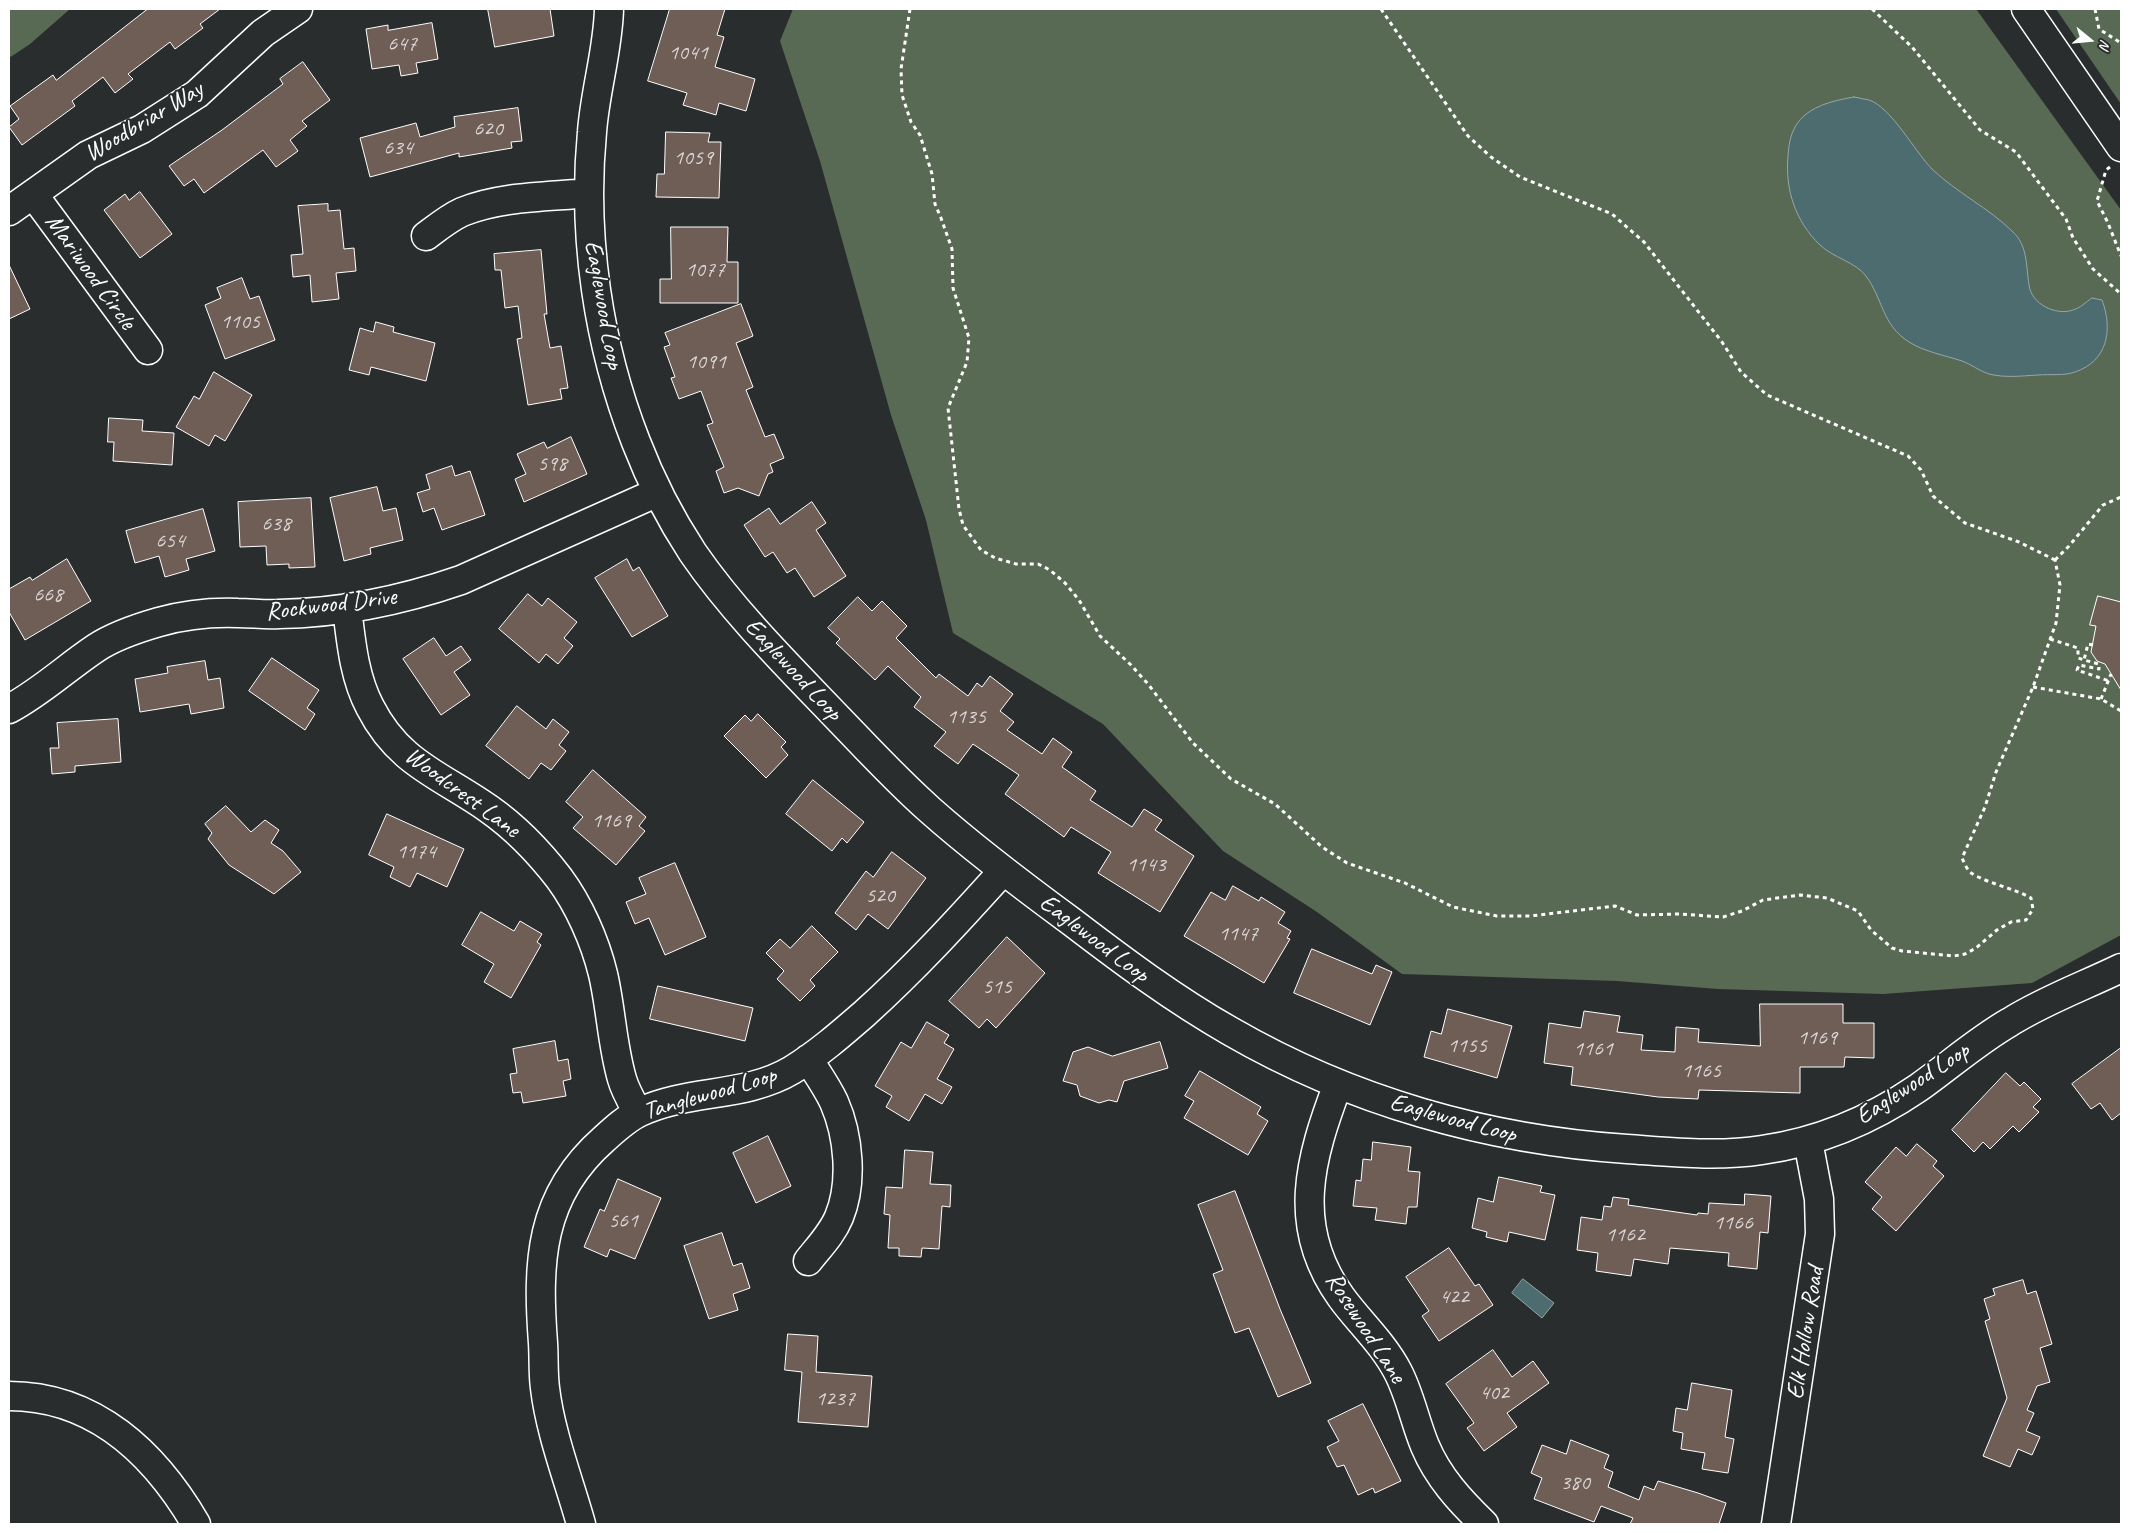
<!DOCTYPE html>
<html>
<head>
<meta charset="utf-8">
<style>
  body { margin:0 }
  #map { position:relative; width:2130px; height:1533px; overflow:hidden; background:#2a2d2e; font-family:Caveat,sans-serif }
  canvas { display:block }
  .frame { position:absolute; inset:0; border:10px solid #fff; pointer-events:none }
  .north { position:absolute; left:2065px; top:15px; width:50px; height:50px; -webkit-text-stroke:4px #2a2d2e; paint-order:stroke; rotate:107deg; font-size:14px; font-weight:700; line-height:20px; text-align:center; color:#fff }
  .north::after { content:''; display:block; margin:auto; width:18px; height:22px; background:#fff; clip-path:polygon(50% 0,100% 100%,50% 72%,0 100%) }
</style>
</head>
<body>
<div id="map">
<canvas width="2130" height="1533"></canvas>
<div class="frame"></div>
<div class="north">N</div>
</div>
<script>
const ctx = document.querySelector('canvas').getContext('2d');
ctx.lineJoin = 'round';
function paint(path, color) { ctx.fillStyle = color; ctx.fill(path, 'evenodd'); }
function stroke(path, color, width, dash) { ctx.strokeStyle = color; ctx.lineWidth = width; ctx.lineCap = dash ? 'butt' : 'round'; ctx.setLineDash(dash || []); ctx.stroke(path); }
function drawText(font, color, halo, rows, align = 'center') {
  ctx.font = font + ' Caveat,sans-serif'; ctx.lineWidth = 4; ctx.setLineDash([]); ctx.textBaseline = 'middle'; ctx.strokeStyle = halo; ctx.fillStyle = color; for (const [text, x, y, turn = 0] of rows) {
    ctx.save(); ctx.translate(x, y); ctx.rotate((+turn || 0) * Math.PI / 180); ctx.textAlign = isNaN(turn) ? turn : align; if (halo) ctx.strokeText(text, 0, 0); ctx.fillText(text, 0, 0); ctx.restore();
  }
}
paint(new Path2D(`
  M9 9H70L30 44 9 58Z
  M793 9H1976L2121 210V935L2032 983 1883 994 1718 989 1617 981 1402 974 1317 912 1223 851 1103 724 953 633 926 520 891 415 820 161 780 41Z
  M2056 9H2121V104Z`), '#596a54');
const water = new Path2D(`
  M1854 97C1859 98 1864 99 1869 100 1891 107 1915 152 1932 169 1957 193 1989 208 2013 232 2028 246 2026 267 2029 285 2031 304 2056 316 2073 310 2080 308 2086 302 2092 298L2102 300C2113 329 2108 361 2075 372 2064 376 2050 374 2038 375 2021 376 2005 378 1989 374 1979 371 1971 364 1962 361 1944 355 1925 352 1909 342 1882 325 1883 299 1866 276 1857 263 1832 257 1820 245 1795 221 1785 189 1788 156 1789 140 1792 126 1805 115 1818 104 1837 100 1854 97Z
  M1523 1279 1554 1303 1542 1318 1512 1293Z`);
paint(water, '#4d6c70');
stroke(water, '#94a7a9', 1);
const building = new Path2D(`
  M148 9H220L200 24 203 28 175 49 170 42 128 74 133 79 115 93 103 77 72 101 75 106 22 145 9 127 19 119 10 106 53 75 56 80Z
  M488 9H550L554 36 495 47Z
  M670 9H725L717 35 724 37 715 67 755 79 746 111 719 103 716 115 683 105 687 93 648 81Z
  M432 23 438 59 416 63 418 73 401 76 399 65 372 69 366 29 388 25V30Z
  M303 62 330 100 302 121 307 126 290 140 298 151 276 167 263 150 204 193 194 179 184 186 169 166 222 130 283 84 280 79Z
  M518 108 522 141 511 142 512 148 459 157V153L370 177 360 138 416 123 420 137 455 127 454 117Z
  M666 132 710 133 708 142H721L719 198 656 197 657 174H664Z
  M140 192 172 234 140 258 104 210 125 194 129 200Z
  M328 204V211L340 210 344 249 354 248 356 271 336 273 339 299 312 302 310 275 293 277 291 255 303 254 298 206Z
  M671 227H728L727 262H738V303H660V279H671Z
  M541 250 547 314H544L550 348 561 346 568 388 560 389 562 399 528 405 517 339 522 338 518 306 505 308 501 270H495L494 254Z
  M9 265 30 309 9 319Z
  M242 278 250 299 259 296 275 340 225 359 205 305 221 298 217 288Z
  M741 304 753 336 736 343 753 387 746 390 765 437 774 434 784 458 770 464 773 472 768 474 759 496 738 488 724 493 716 471 724 467 707 425 713 423 701 391 679 399 671 378 675 377 664 347 670 345 665 333Z
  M376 322 394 327 393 332 435 343 426 381 371 367 369 375 349 370 360 328 373 332Z
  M214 372 252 395 225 441 215 435 209 446 176 427 194 396 199 399Z
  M109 418 143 420 142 431 174 433 172 465 113 461 114 442H108Z
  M571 437 587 474 524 502 515 479 526 474 517 454 544 442 547 448Z
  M452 466 455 476 470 471 485 515 442 530 434 508 423 512 417 493 430 489 426 475Z
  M377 487 383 511 396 508 403 540 370 548 371 554 344 561 330 498Z
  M311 498 315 567 289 568V564L267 565 266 546 240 547 238 502Z
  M812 502 826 523 816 530 846 576 814 597 795 568 787 573 773 552 765 557 744 525 769 508 780 524Z
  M203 509 215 551 186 559 189 570 165 577 159 556 135 563 126 531Z
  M67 559 91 601 25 640 9 612V589L30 577 32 580Z
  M627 559 633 571 639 567 668 616 632 637 595 578Z
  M528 594 542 606 548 598 577 622 564 638 573 646 558 664 546 654 539 663 499 629Z
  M2098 596 2121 602V690L2105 664 2097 661 2091 652 2096 626 2090 625Z
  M858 597 872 611 882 601 907 626 896 638 936 678 939 674 968 696 977 683 982 687 990 676 1013 694 1000 711 1014 722 1007 730 1042 754 1053 738 1072 752 1062 767 1096 791 1090 800 1132 827 1144 809 1162 820 1155 830 1194 856 1160 912 1098 873 1111 852 1071 827 1064 837 1005 794 1019 775 973 744 958 764 934 746 946 732 914 707 921 697 888 666 875 680 836 643 840 639 828 628Z
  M434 638 446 656 461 646 471 660 454 672 470 695 441 715 403 659Z
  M272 658 319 690 307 708 315 714 305 730 249 691Z
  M205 661 208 680 220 678 224 708 191 714 189 704 140 712 135 679 168 673 167 667Z
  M517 706 546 729 553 719 569 732 559 745 566 751 551 770 541 763 529 779 486 746Z
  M758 714 786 742 781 747 788 755 766 778 724 736 745 715 751 721Z
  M118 719 121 762 75 766V772L52 774 50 748H59L57 723Z
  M593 770 646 817 639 826 645 831 616 865 573 828 583 817 566 802Z
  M813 780 864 822 847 843 842 838 832 851 786 814Z
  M226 806 251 832 265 820 279 830 271 843 283 851 301 872 274 894 229 865 208 839 212 833 205 824Z
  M387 814 464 849 447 887 417 873 410 887 390 877 394 867 369 855Z
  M892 852 926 878 888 929 868 914 856 930 835 913 866 871 873 877Z
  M675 863 706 937 665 955 649 918 635 924 626 902 646 894 639 878Z
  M1233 886 1259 901 1261 897 1285 912 1278 923 1291 931 1287 938 1290 939 1264 983 1184 936 1211 892 1225 900Z
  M481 912 514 931 520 921 542 934 537 942 541 945 511 998 484 982 494 964 462 945Z
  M812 926 838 952 810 980 815 986 800 1001 777 979 784 971 766 953 780 939 790 948Z
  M1007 937 1045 973 996 1028 987 1019 979 1028 949 1001Z
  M1312 949 1372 974 1376 965 1392 972 1370 1025 1294 993Z
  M658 986 753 1008 745 1041 650 1019Z
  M1760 1004H1843V1023H1874V1058L1845 1057 1844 1067H1800V1093L1699 1090 1698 1099 1658 1097 1571 1085 1573 1067 1544 1063 1549 1023 1581 1028 1584 1011 1620 1016 1617 1032 1643 1035 1641 1050 1675 1052 1676 1027 1699 1029 1698 1042 1760 1046Z
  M1448 1009 1512 1026 1497 1078 1424 1057 1431 1031 1441 1034Z
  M927 1022 949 1035 944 1043 954 1049 937 1079 952 1087 942 1104 925 1094 909 1121 886 1107 892 1096 875 1086 901 1042 911 1048Z
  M555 1041 558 1061 568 1059 571 1079 563 1081 566 1096 523 1103 521 1092 513 1093 510 1074 517 1073 513 1049Z
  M1160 1042 1168 1068 1124 1081 1117 1102 1109 1100 1099 1103 1080 1096 1077 1085 1063 1081 1073 1052 1088 1047 1112 1056Z
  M2121 1048V1113L2112 1120 2100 1103 2091 1109 2072 1084Z
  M1200 1071 1261 1107 1257 1114 1268 1121 1248 1155 1184 1118 1194 1101 1185 1096Z
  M2006 1073 2020 1086 2024 1082 2041 1099 2033 1107 2039 1112 2019 1132 2013 1126 1990 1149 1983 1142 1974 1152 1952 1130Z
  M768 1136 791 1186 756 1203 733 1153Z
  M1373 1142 1411 1147 1408 1171 1420 1172 1417 1207H1408L1406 1224 1375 1220 1377 1208 1353 1206 1356 1180 1361 1181 1363 1159 1371 1160Z
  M1917 1144 1937 1161 1933 1166 1944 1176 1896 1231 1872 1209 1882 1197 1865 1182 1896 1147 1906 1156Z
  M905 1150 933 1152 930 1184 951 1185 950 1207 942 1206 939 1249 922 1248 921 1257 899 1256V1248H888L890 1215 884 1214 886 1187 902 1188Z
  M1499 1177 1542 1186 1540 1192 1555 1195 1545 1240 1509 1232 1507 1242 1486 1237 1487 1232 1472 1228 1478 1198 1493 1202Z
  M618 1179 661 1198 635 1259 610 1249 607 1257 584 1247 600 1209 604 1211Z
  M1235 1191 1280 1309 1311 1383 1278 1397 1249 1328 1235 1333 1213 1274 1223 1270 1198 1205Z
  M1745 1194 1771 1196 1768 1233 1760 1232 1757 1269 1728 1266 1729 1253 1670 1248 1668 1264 1634 1259 1631 1276 1596 1271 1598 1253 1577 1250 1581 1217 1602 1220 1604 1206 1611 1207 1613 1197 1629 1199 1628 1205 1697 1215 1698 1213 1708 1214 1709 1203 1744 1205Z
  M722 1233 733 1266 742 1263 750 1288 733 1294 738 1310 709 1319 684 1246Z
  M1449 1248 1475 1286 1479 1284 1493 1305 1439 1341 1422 1316 1429 1311 1406 1277Z
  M2023 1280 2027 1294 2036 1291 2052 1344 2040 1348 2050 1382 2037 1386 2027 1410 2034 1413 2026 1431 2040 1437 2032 1455 2018 1449 2010 1467 1983 1456 2007 1398 1985 1321 1990 1319 1984 1299 1995 1295 1993 1289Z
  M788 1334 818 1336 816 1372 872 1376 868 1427 798 1422 802 1372 785 1370Z
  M1493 1350 1512 1377 1533 1361 1549 1383 1507 1413 1517 1427 1484 1451 1467 1428 1474 1423 1446 1384Z
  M1692 1383 1732 1390 1725 1437 1734 1439 1728 1473 1702 1469 1705 1453 1681 1449 1683 1433 1673 1431 1676 1408 1687 1410Z
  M1363 1404 1401 1481 1375 1493 1373 1488 1358 1495 1344 1465 1337 1467 1327 1447 1339 1441 1328 1421Z
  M1571 1440 1609 1455 1604 1468 1613 1472 1608 1487 1639 1500 1644 1486 1654 1490 1658 1481 1698 1493 1726 1503 1719 1524H1630L1633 1518 1601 1506 1594 1522 1534 1499 1542 1478 1531 1473 1542 1445 1566 1454Z`);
paint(building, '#6f5e56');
stroke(building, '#fff', 1);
const minor = new Path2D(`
  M609 9C608 50 595 91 592 132 582 236 598 345 636 442 651 481 670 518 693 553 733 611 785 663 834 714 866 747 896 780 930 810 975 850 1023 886 1072 922 1123 961 1174 999 1230 1031 1351 1101 1488 1140 1627 1149 1672 1152 1717 1157 1762 1150 1819 1142 1871 1120 1918 1088 1949 1066 1977 1041 2010 1022 2045 1000 2084 986 2121 968
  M33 194 148 350
  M9 211 88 155 142 129 197 94 263 33 298 9
  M426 236C438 227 449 218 462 212 501 196 548 197 589 193
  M347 608C351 641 354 677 370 707 399 764 441 775 489 809 516 828 539 852 559 878 579 905 595 941 603 974 611 1008 612 1045 622 1079 625 1090 632 1102 638 1113
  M9 709C41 692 66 668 96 648 114 636 138 628 159 622 184 615 211 612 238 613 252 613 265 615 279 614 342 613 403 600 461 580L658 492
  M1338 1084C1310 1158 1290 1226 1341 1297 1359 1322 1383 1343 1398 1372 1410 1395 1415 1422 1425 1446 1438 1477 1460 1501 1484 1524
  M808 1261C819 1247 832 1234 839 1217 853 1183 849 1136 834 1102 827 1087 817 1073 808 1059
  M9 1396C95 1396 155 1454 196 1524
  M581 1524C569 1481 550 1432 545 1388 543 1373 544 1358 543 1343 537 1263 539 1196 604 1139 615 1129 627 1118 640 1112 689 1089 745 1098 792 1070 818 1054 841 1034 864 1014 914 969 958 921 1003 871
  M1776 1524 1820 1234 1819 1199 1808 1141`);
const major = new Path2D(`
  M2026 9 2121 147`);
stroke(minor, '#fff', 31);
stroke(major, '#fff', 31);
stroke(new Path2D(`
  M910 9 901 69 902 95 911 122 920 135 932 174 935 204 941 218 952 249 953 288 969 338 967 362 948 408 959 509 963 525 981 550 995 558 1016 564H1038L1050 570 1065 583 1079 600 1100 636 1131 665 1148 684 1193 743 1231 779 1275 804 1322 847 1347 863 1405 883 1453 907 1497 916H1530L1615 906 1637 915 1679 914 1723 917 1742 911 1763 900 1800 895 1827 898 1858 911 1871 930 1892 948 1902 951 1954 956 1965 954 1976 948 1997 930 2011 922 2026 920 2033 909 2031 898C2016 889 1980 881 1970 872 1966 868 1964 862 1962 858L1985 807 1996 772 2033 687 2056 623 2060 585 2055 560
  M1381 9 1468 136 1491 157 1520 177 1612 214 1644 242 1722 342 1741 372 1767 395 1908 456 1921 470 1933 496 1965 523 2019 542 2055 560
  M1872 9 1912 47 1980 130 2016 152 2066 219 2073 238 2093 269 2121 294
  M2095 9 2099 29 2121 43
  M2110 167 2106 170 2097 201 2108 223 2121 256
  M2055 560 2069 546 2103 505 2121 497
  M2050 639 2078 648V658L2084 660
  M2093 645 2088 644 2084 660 2099 664V669L2079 665 2077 670 2109 681
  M2033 687 2101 699 2121 711
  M2101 699 2111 674`), '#fff', 3, [4, 4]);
stroke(minor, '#2a2d2e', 28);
stroke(major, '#2a2d2e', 28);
drawText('22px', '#dbd7d5', null, [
  ["647",402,44],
  ["1041",688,53],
  ["620",488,129],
  ["634",398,148],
  ["1059",693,158],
  ["1077",705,270],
  ["1105",240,322],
  ["1091",706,362],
  ["598",552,464],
  ["638",276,524],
  ["654",170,541],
  ["668",48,595],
  ["1135",966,717],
  ["1169",611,821],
  ["1174",416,852],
  ["1143",1146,865],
  ["520",880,896],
  ["1147",1238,934],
  ["515",997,987],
  ["1169",1817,1038],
  ["1155",1467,1046],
  ["1161",1593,1049],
  ["1165",1701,1071],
  ["561",623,1221],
  ["1166",1733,1223],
  ["1162",1625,1235],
  ["422",1454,1297],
  ["402",1494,1393],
  ["1237",835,1399],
  ["380",1575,1483]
]);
drawText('25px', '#fff', '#2a2d2e', [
  ["Woodbriar Way",144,122,-31],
  ["Mariwood Circle",90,272,54],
  ["Eaglewood Loop",603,305,80],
  ["Rockwood Drive",331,605,-7],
  ["Eaglewood Loop",793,670,47],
  ["Woodcrest Lane",462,793,36],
  ["Eaglewood Loop",1094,939,37],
  ["Eaglewood Loop",1913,1084,-33],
  ["Tanglewood Loop",710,1094,-16],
  ["Eaglewood Loop",1453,1119,15],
  ["Rosewood Lane",1365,1328,57],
  ["Elk Hollow Road",1806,1333,-81]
]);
</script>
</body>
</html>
